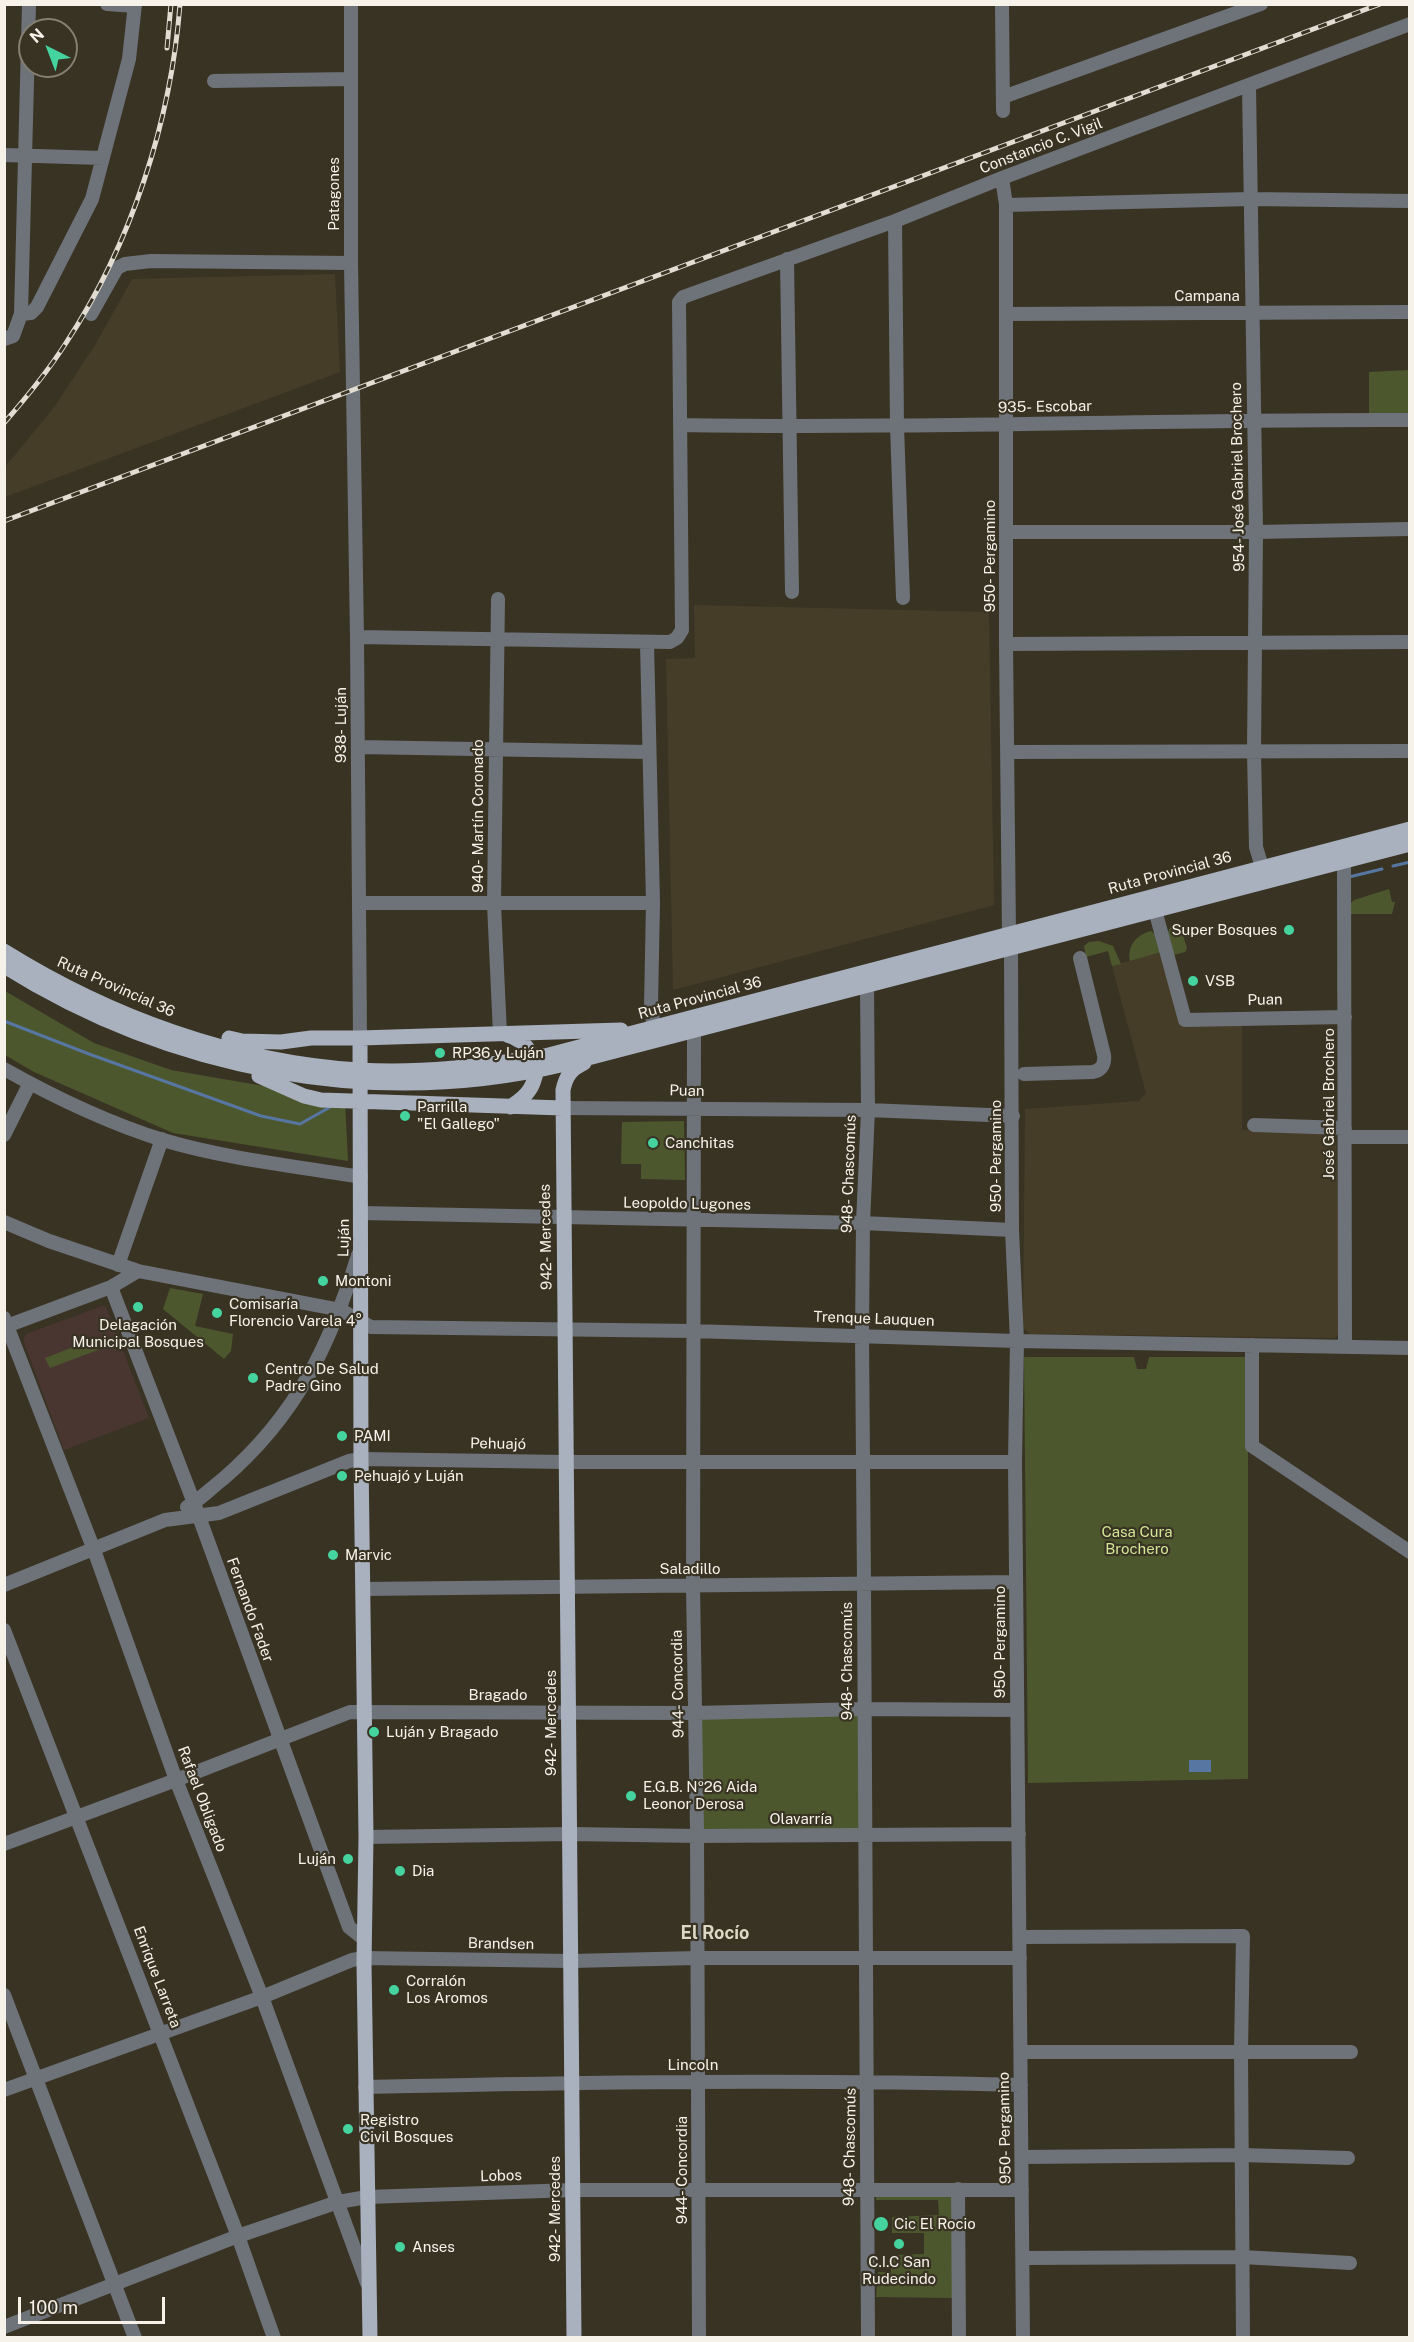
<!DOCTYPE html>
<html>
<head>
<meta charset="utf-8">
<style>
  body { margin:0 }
  #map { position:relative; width:1414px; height:2342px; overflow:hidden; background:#393324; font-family:"Public Sans",sans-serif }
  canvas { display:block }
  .frame { position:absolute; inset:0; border:6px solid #f6f2e9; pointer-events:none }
  .north { position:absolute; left:18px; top:18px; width:60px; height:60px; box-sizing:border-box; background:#393324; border:2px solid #857f73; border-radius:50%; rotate:318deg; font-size:16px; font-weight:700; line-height:24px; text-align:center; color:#f6f2e9 }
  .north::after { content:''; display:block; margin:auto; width:21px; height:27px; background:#45d49f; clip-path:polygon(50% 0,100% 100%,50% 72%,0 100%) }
  .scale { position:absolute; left:18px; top:2297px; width:147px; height:27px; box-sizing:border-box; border:3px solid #f6f2e9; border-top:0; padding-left:8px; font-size:18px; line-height:21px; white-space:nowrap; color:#f6f2e9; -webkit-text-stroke:4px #393324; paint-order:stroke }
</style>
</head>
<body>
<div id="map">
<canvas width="1414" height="2342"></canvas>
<div class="frame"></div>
<div class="north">N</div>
<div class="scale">100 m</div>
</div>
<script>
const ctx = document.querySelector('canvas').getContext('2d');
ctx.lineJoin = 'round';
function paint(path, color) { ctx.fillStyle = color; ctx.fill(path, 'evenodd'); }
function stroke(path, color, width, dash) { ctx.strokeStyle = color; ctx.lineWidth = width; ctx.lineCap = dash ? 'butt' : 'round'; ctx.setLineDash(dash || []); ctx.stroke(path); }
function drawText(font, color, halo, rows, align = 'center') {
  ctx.font = font + ' "Public Sans",sans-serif'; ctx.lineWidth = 4.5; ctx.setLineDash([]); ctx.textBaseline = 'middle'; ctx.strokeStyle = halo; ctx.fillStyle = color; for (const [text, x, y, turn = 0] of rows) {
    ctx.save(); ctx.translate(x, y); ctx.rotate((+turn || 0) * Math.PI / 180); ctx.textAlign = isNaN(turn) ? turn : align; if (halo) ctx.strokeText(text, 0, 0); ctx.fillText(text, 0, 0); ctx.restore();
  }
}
paint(new Path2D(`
  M335 274 340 372 5 497V467L55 406 95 345 132 279Z
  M694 605 989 612 994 905 673 990 666 659 695 658Z
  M1161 952 1180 1025 1242 1024V1130L1330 1133 1336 1142 1341 1331 1335 1338 1030 1334 1023 1327 1025 1109 1139 1101 1146 1093 1112 966Z`), '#463d29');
paint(new Path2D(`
  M102 1306 106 1307 149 1418 64 1450 23 1340 26 1334Z`), '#493630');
paint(new Path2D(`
  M1409 370V416H1369V372Z
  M1389 889 1392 902H1395L1392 914H1351V903L1354 900Z
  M1177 925 1181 929 1187 948 1185 952 1174 955 1168 932 1171 926Z
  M1151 931 1156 935 1161 952 1130 961C1127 946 1136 935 1151 931Z
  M1099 941 1113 946 1121 964 1112 966 1108 951 1086 957 1084 946 1089 942Z
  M5 991 94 1043 171 1070 345 1100 348 1161 173 1133 34 1072 5 1055Z
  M684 1121 685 1180 641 1179V1164H621L622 1122Z
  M170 1288 203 1294 195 1326 233 1334 231 1351 224 1359 163 1309Z
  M94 1339 98 1350 50 1368 45 1358Z
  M1024 1357H1134L1137 1369H1146L1149 1357H1248V1779L1028 1783Z
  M863 1709 865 1835 697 1836 694 1713Z
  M876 2194H953V2298L876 2297 878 2272H891V2255L924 2254V2233H892V2217L939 2215 938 2200H876Z`), '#4d572e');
paint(new Path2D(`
  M1189 1760H1211V1772H1189Z`), '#5776a1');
stroke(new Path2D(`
  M1393 866 1410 862
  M1349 877 1382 869
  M4 1021 89 1054 261 1116 300 1124 332 1106`), '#5776a1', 3);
stroke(new Path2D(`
  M107 4 135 6
  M351 4V263L357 637 360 1038
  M1002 4 1003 111
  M214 81 351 79
  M1249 86 1256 532 1254 751 1256 847 1262 867
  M1003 97 1261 4
  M4 155 102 158
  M1002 178 1006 205V644L1009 935
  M1006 205 1251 199 1410 201
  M895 221 897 426 903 598
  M787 259 792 592
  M21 314 31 313 37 307 92 199 129 59 135 4
  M91 314 117 268 125 264 151 261 351 263
  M1006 314 1410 312
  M4 339 13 336 21 314 29 4
  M680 425C923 429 1166 419 1410 420
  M1007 532H1256L1410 529
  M498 599 494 904 500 1034
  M357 637 670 642 677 638 682 630 679 302 683 297 895 221 1002 178 1410 24
  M647 643 653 903 651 1007 654 1028
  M1006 644 1410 642
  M358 747 649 752
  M1008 752 1410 751
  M1344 860 1345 1347
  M359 903H653
  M1155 910 1185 1020 1345 1017
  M1011 947 1012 1230 1017 1341 1015 1462 1023 2338
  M867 985 868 1110 863 1223 862 1335 864 1585 868 2338
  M694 1030 693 1586 697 1831 699 2338
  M4 1069C54 1097 108 1123 163 1140 227 1159 295 1166 361 1177
  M1024 1074 1093 1072C1102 1070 1105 1064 1104 1055L1080 958
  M563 1108 868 1110 1013 1116
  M1254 1125 1345 1128
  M4 1135 30 1083
  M1345 1137H1410
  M362 1213 863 1223 1012 1230
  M4 1222 49 1241 138 1271 341 1310 371 1327 692 1331 1017 1341 1410 1348
  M118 1265 162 1139
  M111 1287 194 1503 349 1927 364 1939
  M4 1318 94 1550 176 1780 262 1997 367 2283
  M4 1327 111 1287 138 1271
  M1252 1345V1446L1410 1552
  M187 1507C200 1500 211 1488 223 1479 296 1416 330 1346 358 1255
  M4 1585 165 1520 219 1513 349 1461 361 1459 566 1462H1015
  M363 1589 1016 1582
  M4 1630 238 2236 274 2338
  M366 1837 570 1834 697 1836 1019 1834
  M4 1844 176 1780 350 1712 694 1713 863 1709 1017 1710
  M1020 1937 1243 1936 1241 2051 1243 2338
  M4 1995 135 2338
  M1021 2052H1351
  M365 2087C584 2082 802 2079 1021 2085
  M4 2090 262 1997 352 1960 364 1958 571 1961 697 1958H1020
  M1022 2157 1241 2155 1348 2158
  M958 2189 959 2338
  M1023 2258 1242 2257 1350 2263
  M4 2327 238 2236 338 2202 367 2197 573 2190H1022`), '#6e7379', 14);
stroke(new Path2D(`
  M4 951C110 1017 233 1062 359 1070 420 1074 484 1066 545 1056L1410 829
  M4 966C170 1070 374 1110 565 1064L1410 844
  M507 1035C527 1040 542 1063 533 1083 529 1094 519 1101 510 1107
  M229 1038 242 1041 281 1042 311 1038H360L621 1030
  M360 1038 361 1459 366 1837 364 1963 370 2338
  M259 1076 304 1096 321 1100 563 1108
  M574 2338 563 1090C566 1076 571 1069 584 1063`), '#a9b1bf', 15);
const rail = new Path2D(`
  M167 48 171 4
  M4 423C26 398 48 371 66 343 131 244 171 122 180 4
  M4 521 1380 4`);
stroke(rail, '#e1ddd3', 5);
stroke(rail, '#393324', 3, [9]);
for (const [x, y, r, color] of [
  [1289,930,6,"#45d49f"],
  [1193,981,6,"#45d49f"],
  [440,1053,6,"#45d49f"],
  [405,1116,6,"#45d49f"],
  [653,1143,6,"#45d49f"],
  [323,1281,6,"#45d49f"],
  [138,1307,6,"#45d49f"],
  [217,1313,6,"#45d49f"],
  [253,1378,6,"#45d49f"],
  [342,1436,6,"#45d49f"],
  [342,1476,6,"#45d49f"],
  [333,1555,6,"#45d49f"],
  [374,1732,6,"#45d49f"],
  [631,1796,6,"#45d49f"],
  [348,1859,6,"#45d49f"],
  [400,1871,6,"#45d49f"],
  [394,1990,6,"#45d49f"],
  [348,2129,6,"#45d49f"],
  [881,2224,8,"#45d49f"],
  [899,2244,6,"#45d49f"],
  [400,2247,6,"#45d49f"]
]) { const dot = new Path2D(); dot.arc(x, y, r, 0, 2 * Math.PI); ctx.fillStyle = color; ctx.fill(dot); stroke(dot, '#393324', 2); }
drawText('15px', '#f6f2e9', '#393324', [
  ["Constancio C. Vigil",1041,146,-21],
  ["Patagones",334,194,-90],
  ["Campana",1207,296],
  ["935- Escobar",1045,407,-1],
  ["954- José Gabriel Brochero",1238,477,-91],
  ["950- Pergamino",990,556,-90],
  ["938- Luján",341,725,-90],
  ["940- Martín Coronado",478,816,-90],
  ["Ruta Provincial 36",1170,873,-15],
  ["Ruta Provincial 36",116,987,24],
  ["Ruta Provincial 36",700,998,-15],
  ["Puan",1265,1000,-1],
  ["Puan",687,1091,1],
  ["José Gabriel Brochero",1329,1104,-90],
  ["950- Pergamino",996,1156,-90],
  ["948- Chascomús",849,1174,-88],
  ["Leopoldo Lugones",687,1204,1],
  ["942- Mercedes",546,1237,-91],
  ["Luján",344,1238,-89],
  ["Trenque Lauquen",874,1319,2],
  ["Pehuajó",498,1444,1],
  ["Saladillo",690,1569],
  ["Fernando Fader",250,1610,70],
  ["950- Pergamino",1000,1642,-90],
  ["948- Chascomús",847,1661,-90],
  ["944- Concordia",678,1684,-91],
  ["Bragado",498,1695],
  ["942- Mercedes",551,1723,-90],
  ["Rafael Obligado",202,1799,69],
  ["Olavarría",801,1819],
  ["Brandsen",501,1944,1],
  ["Enrique Larreta",157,1977,69],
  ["Lincoln",693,2065],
  ["950- Pergamino",1005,2128,-91],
  ["948- Chascomús",850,2147,-89],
  ["944- Concordia",682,2170,-90],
  ["Lobos",501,2176,-2],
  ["942- Mercedes",555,2209,-90]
]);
drawText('15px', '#f6f2e9', '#393324', [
  ["Super Bosques",1277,930,"right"],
  ["VSB",1205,981],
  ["RP36 y Luján",452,1053],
  ["Parrilla",417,1107],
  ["\"El Gallego\"",417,1124],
  ["Canchitas",665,1143],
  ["Montoni",335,1281],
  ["Comisaría",229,1304],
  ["Florencio Varela 4°",229,1321],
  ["Delagación",138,1325,"center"],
  ["Municipal Bosques",138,1342,"center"],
  ["Centro De Salud",265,1369],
  ["Padre Gino",265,1386],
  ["PAMI",354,1436],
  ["Pehuajó y Luján",354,1476],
  ["Marvic",345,1555],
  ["Luján y Bragado",386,1732],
  ["E.G.B. Nº26 Aida",643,1787],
  ["Leonor Derosa",643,1804],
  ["Luján",336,1859,"right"],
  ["Dia",412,1871],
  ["Corralón",406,1981],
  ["Los Aromos",406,1998],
  ["Registro",360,2120],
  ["Civil Bosques",360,2137],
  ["Cic El Rocio",894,2224],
  ["Anses",412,2247],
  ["C.I.C San",899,2262,"center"],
  ["Rudecindo",899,2279,"center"]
], 'left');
drawText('15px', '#d2e695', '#393324', [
  ["Casa Cura",1137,1532],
  ["Brochero",1137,1549]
]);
drawText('bold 18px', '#dfd7c5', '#393324', [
  ["El Rocío",715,1933]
]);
</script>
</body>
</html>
